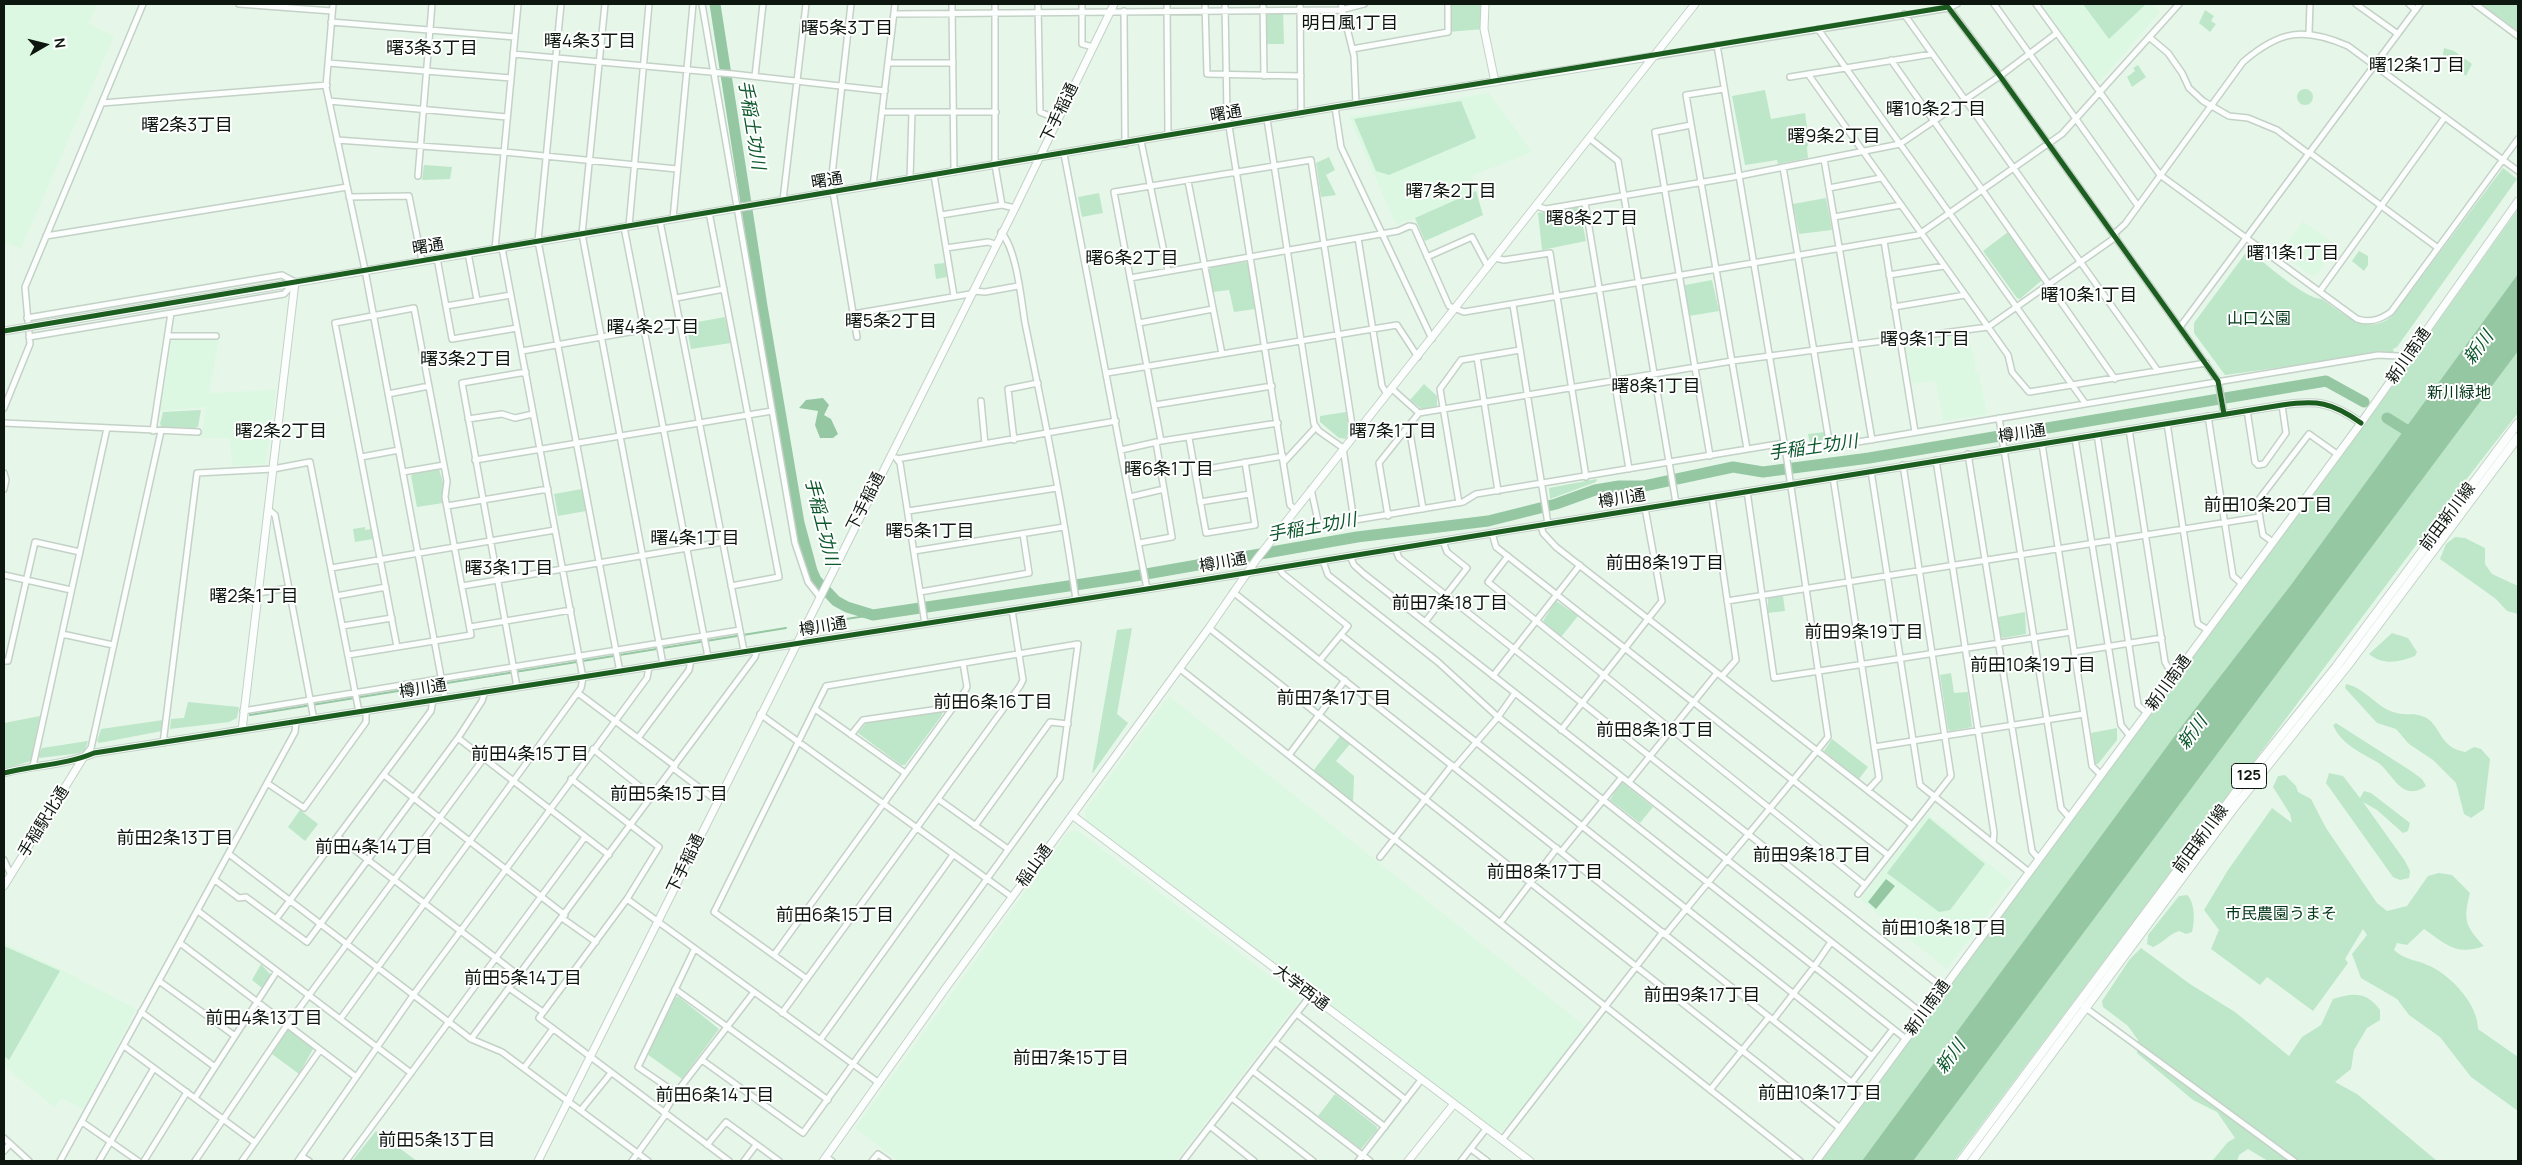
<!DOCTYPE html>
<html>
<head>
<meta charset="utf-8">
<style>
  body { margin:0 }
  #map { position:relative; width:2522px; height:1165px; overflow:hidden; background:#e6f7ea; font-family:Manrope,sans-serif }
  canvas { display:block }
  .frame { position:absolute; inset:0; border:5px solid #0d1710; pointer-events:none }
  .north { position:absolute; left:20px; top:20px; width:50px; height:50px; -webkit-text-stroke:4px #fff; paint-order:stroke; rotate:82deg; font-size:14px; font-weight:700; line-height:20px; text-align:center; color:#0d1710 }
  .north::after { content:''; display:block; margin:auto; width:18px; height:22px; background:#0d1710; clip-path:polygon(50% 0,100% 100%,50% 72%,0 100%) }
</style>
</head>
<body>
<div id="map">
<canvas width="2522" height="1165"></canvas>
<div class="frame"></div>
<div class="north">N</div>
</div>
<script>
const ctx = document.querySelector('canvas').getContext('2d');
ctx.lineJoin = 'round';
function paint(path, color) { ctx.fillStyle = color; ctx.fill(path, 'evenodd'); }
function stroke(path, color, width, dash) { ctx.strokeStyle = color; ctx.lineWidth = width; ctx.lineCap = dash ? 'butt' : 'round'; ctx.setLineDash(dash || []); ctx.stroke(path); }
function drawText(font, color, halo, rows, align = 'center') {
  ctx.font = font + ' Manrope,"Noto Sans JP",sans-serif'; ctx.lineWidth = 4; ctx.setLineDash([]); ctx.textBaseline = 'middle'; ctx.strokeStyle = halo; ctx.fillStyle = color; for (const [text, x, y, turn = 0] of rows) {
    ctx.save(); ctx.translate(x, y); ctx.rotate((+turn || 0) * Math.PI / 180); ctx.textAlign = isNaN(turn) ? turn : align; if (halo) ctx.strokeText(text, 0, 0); ctx.fillText(text, 0, 0); ctx.restore();
  }
}
paint(new Path2D(`
  M4 4H97L89 24 114 36 21 248 7 243 4 249Z
  M2041 4H2154L2160 12 2100 81H2096Z
  M1489 93 1532 152 1472 176 1483 215 1425 241 1415 218 1396 225 1349 117Z
  M2303 221 2337 246 2316 275H2310L2280 252Z
  M1965 335 1966 343H1970L1976 365H1974L1976 373H1979L1987 414 1943 421 1936 381 1912 384 1905 343Z
  M219 338 209 393 276 390 266 464 232 466 230 438H201L206 407 160 411 172 340Z
  M1169 696 1585 1026 1511 1126 1508 1124 1503 1131 1498 1132 1086 820 1085 810Z
  M1927 814 2012 882 1947 969 1860 899Z
  M1078 831 1299 998V1001L1176 1161H898L855 1128 1068 832Z
  M4 943 62 970 136 1009 84 1110 64 1099 59 1100 55 1108 4 1066Z`), '#dcf8e2');
paint(new Path2D(`
  M1448 4H1485L1484 29 1448 32Z
  M2083 4H2146L2109 39Z
  M2481 4H2518V31Z
  M1263 10H1283L1284 44H1263Z
  M2205 10 2214 16 2211 21 2216 24 2210 32 2199 23Z
  M2444 48 2454 51 2472 64 2466 76 2443 55Z
  M2138 65 2146 77 2132 87 2127 77 2135 71 2133 68Z
  M2297 97a8 8 0 1 1 16 0a8 8 0 1 1-16 0Z
  M1765 90 1771 119 1805 113 1809 141 1807 148 1808 158 1778 164 1777 160 1745 165 1732 96Z
  M1461 101 1476 138 1389 175 1376 171 1354 119Z
  M1329 157 1335 170 1326 175 1336 195 1321 197 1316 163Z
  M424 165 452 167 450 179 422 180Z
  M2503 168 2517 179 2397 347 2393 349 2394 352 2225 375 2194 333V323L2245 254 2251 252C2266 264 2305 299 2322 299 2342 313 2369 337 2392 316Z
  M1476 191 1483 215 1425 241 1415 218Z
  M1099 193 1103 213 1082 217 1078 197Z
  M1826 198 1832 230 1799 234 1793 204Z
  M1579 207 1586 241 1542 250 1538 213Z
  M2518 209V413L2441 512 1954 1161H1820L2378 406Z
  M2008 232 2042 280 2020 299 2017 298 1983 251Z
  M2359 251 2368 256V265L2364 271 2352 261Z
  M1246 262 1248 264 1255 309 1234 312 1229 290 1213 292 1209 270 1211 267Z
  M945 263 947 277 936 279 934 264Z
  M1712 280 1719 311 1689 316 1685 285Z
  M725 317 731 343 691 349 686 324Z
  M1424 384 1437 396V406L1422 409 1410 400Z
  M201 410 198 427 195 428 162 427 160 424 163 412Z
  M1346 412 1349 432 1346 439 1339 438 1320 422V416Z
  M1825 432V440L1810 444 1808 434Z
  M439 469 443 482V503L417 507 411 476 414 473Z
  M1597 479 1596 482 1550 499 1549 488Z
  M582 489 586 511 558 516 554 494Z
  M365 527V530L371 529 373 539 355 542 353 529Z
  M2455 537 2465 538 2485 548V564L2492 574 2518 586V614L2507 611 2496 599 2440 559 2446 544Z
  M1783 596 1785 611 1768 613V598Z
  M1556 601 1578 616 1561 637 1543 621Z
  M2025 612 2026 634 2003 638 2001 636 1998 617Z
  M1132 628 1117 714 1128 723 1092 774 1117 630Z
  M2392 633 2408 638 2417 652 2415 656C2400 662 2383 666 2369 654Z
  M1951 673 1954 693 1968 692 1972 727 1950 731 1948 729 1940 675Z
  M2346 684C2362 687 2373 702 2388 710 2402 717 2411 712 2422 716 2442 723 2437 747 2465 752L2474 747 2481 749 2490 759 2484 809 2471 818 2464 814 2456 783 2433 760 2409 744 2396 729 2377 723 2345 688Z
  M188 702 239 707 237 718 229 722 170 729 171 719 184 718Z
  M943 709 942 715 905 765H901L858 733 868 721Z
  M40 716 31 761 4 769V723Z
  M163 720 162 731 99 743 97 741 101 729Z
  M2336 723 2411 771 2422 779 2426 786C2401 804 2392 771 2377 762 2361 753 2341 744 2333 725Z
  M2117 728V740L2098 764H2095L2091 733Z
  M1340 736 1350 744 1336 761 1354 776 1353 803 1313 771Z
  M1832 739 1868 767 1859 779 1824 751Z
  M88 741 85 750 80 753 40 758 38 756 42 748Z
  M2329 773 2343 776 2360 798 2364 791 2371 793 2410 823 2408 831 2403 833 2377 810 2363 802 2405 861 2410 871 2409 878 2400 880 2393 877 2326 783Z
  M2285 775 2296 786 2298 792 2311 799 2326 828 2377 903 2387 911 2407 906 2428 876 2439 873 2452 875 2470 893C2463 920 2465 926 2484 946 2456 956 2447 945 2424 929L2407 945 2397 943 2394 950C2404 960 2419 960 2432 967 2453 978 2478 1005 2478 1029L2518 1057V1111L2471 1077 2440 1037 2409 1015 2397 999 2361 978 2352 954 2367 935 2363 929 2345 959 2348 963 2313 1011 2267 977 2260 985 2211 949 2219 930 2204 910 2228 870 2272 808 2292 823 2290 814 2273 787 2278 776Z
  M1620 783H1623L1653 807 1640 823 1610 800Z
  M300 810 318 824 305 841 288 827Z
  M1929 818 1985 864 1950 910 1939 912 1887 873Z
  M2187 895C2195 902 2195 922 2192 932L2186 934 2179 931C2169 934 2163 943 2153 947L2147 944 2148 935 2179 896Z
  M4 946 60 971 9 1060 4 1056Z
  M2141 948 2190 984 2235 1012 2289 1056 2302 1037 2321 1025 2333 999C2353 993 2366 991 2380 1010V1020L2367 1028 2354 1050 2351 1069 2335 1082 2357 1094 2437 1161H2268L2248 1149 2239 1155 2237 1161H2212L2228 1142 2235 1138 2217 1112 2193 1100 2137 1053 2138 1040 2128 1026 2103 1007 2102 1001 2130 959Z
  M261 964 271 975 262 988 252 980Z
  M676 997H679L719 1029 682 1079 647 1054Z
  M287 1031H290L313 1049 299 1074 272 1054Z
  M1335 1094 1377 1127V1130L1361 1149 1318 1116Z
  M376 1131 417 1161H352Z`), '#bde7c8');
paint(new Path2D(`
  M2518 274V351L1913 1161H1862L2185 722 2291 585Z
  M823 398 829 405 824 415 831 419 838 434 833 438H820L815 425 818 411 799 408 806 400Z
  M1886 879 1895 886 1876 909 1868 902Z`), '#96c7a3');
stroke(new Path2D(`
  M819 623 873 615
  M250 715 786 628`), '#96c7a3', 2);
stroke(new Path2D(`
  M715 4 762 306 799 523 812 571 816 580 836 601 847 607 873 615 1129 577 1357 537 1488 521 1556 504 1595 490 1619 486H1644L1733 467 1763 472 1869 458 2326 381 2364 402
  M2387 418 2416 436`), '#96c7a3', 11);
const street = new Path2D(`
  M239 4 332 11
  M333 4 326 87 365 270 445 698
  M561 4 538 241 620 672
  M605 4 582 234 663 664
  M702 4 795 543 808 582 819 596
  M952 4 954 172
  M995 4V165L1002 205
  M1038 4 1040 112 1057 119
  M1082 4V44L1093 47
  M1167 4 1168 136
  M1205 4 1207 74 1301 76
  M1225 4 1227 114 1290 505 1296 510
  M1263 4 1264 76
  M1300 4 1301 114
  M1341 4 1354 56 1356 104
  M1994 4 2138 206
  M2036 4 2160 175 2357 319C2370 323 2380 320 2391 312L2518 139
  M2356 4 2398 34
  M2409 4 2416 10
  M2475 4 2518 36
  M1949 8 1957 4
  M1124 11 1125 144
  M894 14 1341 10 1364 4
  M1904 14 2158 371
  M331 22 515 37
  M1818 29 2085 403
  M2309 33 2310 4
  M2149 37 2168 53 2182 73 2189 88 2203 101 2229 116 2248 118 2277 130 2309 154
  M1352 49 1448 32V4
  M513 54 733 74 885 91
  M1655 56 1949 8 2000 76 2218 381 2224 414
  M1891 60 2115 379
  M328 63 511 78
  M888 63H953
  M1808 74 2008 355 2012 372 2029 392 2206 363
  M755 76 763 4
  M1790 77 1932 54
  M1724 89 1686 95 1747 449
  M329 101 507 117
  M102 103 327 85
  M1335 107 1341 147 1432 339
  M882 112H996
  M1267 119 1314 424 1319 431 1343 448 1354 521
  M1691 125 1655 132 1710 456
  M1589 138 1618 161 1676 503
  M337 140 504 152 677 169
  M1141 141 1168 271
  M2310 153 2438 248
  M1064 154 1147 589
  M1824 159 1872 440
  M1783 167 1830 447
  M934 175 954 296
  M418 176 432 4
  M910 179 912 112
  M1188 181 1222 354
  M873 186 895 4
  M1829 188 1881 178
  M833 192 857 337
  M830 193 851 4
  M349 197 409 196 422 261
  M783 200 806 4
  M1585 203 1629 469
  M1536 206 1546 209 1739 176 1900 144 2000 76 2057 33
  M709 212 779 577 731 586
  M941 215 1002 205 1015 208
  M1834 217 1901 205
  M673 219 693 4
  M660 221 744 651
  M629 226 649 4
  M624 227 708 657
  M1001 232C1017 250 1021 299 1025 323 1044 415 1063 507 1076 600
  M2114 234 2125 224 2243 62C2280 30 2304 27 2348 46L2518 171
  M46 236 347 187
  M1358 238 1382 386 1387 394
  M1884 241 1915 432
  M946 248 988 242 995 244
  M495 249 518 4
  M468 253 477 300
  M1427 257 1472 237 1488 267
  M437 258 452 339 517 328
  M1495 258 1504 260 1550 253 1586 477
  M1889 275 1944 266
  M1130 278 1398 231 1409 226 1414 227 1449 306 1464 312 1918 235 2062 134 2179 4
  M973 291 985 292 1018 286
  M2320 291 2445 117
  M676 298 724 289
  M1513 305 1548 524
  M446 306 511 295
  M1894 307 1965 295
  M853 314 970 294
  M27 318 282 275 295 282 284 294 29 337
  M1139 323 1213 309
  M2180 327 2420 4
  M168 336H216
  M522 351 681 323
  M1477 357 1498 491
  M1107 373 1397 325 1418 357
  M1391 388 1419 413
  M388 394 429 386
  M981 401 985 444
  M1155 405 1272 386
  M4 408 30 344 25 287 143 4
  M2247 410 2255 462 2258 465 2264 464 2286 433 2282 405
  M2208 416 2233 576 2241 583
  M1999 418 2061 808 2069 817
  M468 419 502 414 515 418 533 414
  M4 423 198 432
  M2167 423 2197 620 2198 624 2208 630
  M1409 427 1423 509
  M2129 429 2165 662 2169 669 2175 674
  M153 431 171 313
  M2097 434 2138 705 2147 713
  M1189 438 1206 533 1255 525 1245 462
  M2075 438 2121 725 2130 736
  M1014 440 1008 389 1038 383
  M1161 441 1114 192 1311 160 1352 425 1357 431
  M2042 444 2092 766 2100 774
  M1121 450 1161 441 1278 423
  M1786 454 2378 355 2398 356 2405 361
  M1968 454 2032 851 2039 859
  M361 457 399 450
  M896 458 900 463 925 624
  M897 459 1116 421
  M475 460 772 411
  M1936 460 1994 833 1993 843
  M1284 462 1316 427
  M1195 471 1283 456
  M1871 471 1920 785 2029 872
  M403 472 444 465
  M4 473 6 480 4 489
  M1833 477 1879 778 1868 790
  M1311 489 1319 526 1463 502 1476 494 1784 443
  M1747 491 1774 678 2071 632
  M1130 497 1164 489
  M1712 497 1736 660 1722 676
  M1200 502 1250 494
  M1459 503 1440 389 1461 360 1520 350
  M447 506 548 489
  M268 509 275 515 314 720
  M908 511 1057 488
  M1388 516 1379 463 1419 413 1732 361 1988 327 2116 237
  M1541 525 1543 533 1556 547 1912 825
  M1492 533 1496 547 1888 855
  M2273 542 2263 535 2257 502 2309 434 2337 454
  M1139 543 1172 537 1156 442
  M1395 548 1399 558 1414 570 1943 988
  M914 551 1064 527
  M1350 556 1354 565 1364 574 1923 1014
  M1508 556 1488 582 1865 885
  M1323 561 1328 575 1438 662 1498 717 1906 1039
  M1278 567 1283 574 1348 626 1320 660
  M331 568 555 530
  M4 575 71 590
  M462 586 723 542
  M920 592 1029 573 1023 534
  M1233 592 1865 1093
  M258 593 289 588
  M336 596 386 587
  M1727 601 2260 517
  M1425 622 1467 568 1447 552 1443 541
  M342 626 392 618
  M470 627 571 610
  M1209 628 1840 1128
  M62 634 113 645
  M1341 635 1872 1056
  M2074 652 2162 638
  M348 655 471 635 445 497 447 481 414 308 335 323 397 647
  M4 661H8L35 542 80 552
  M1179 668 1800 1161
  M1493 676 1580 565
  M517 687 462 383 526 372
  M578 693 675 766
  M815 709 905 773
  M243 711 740 630
  M760 714 1012 897
  M1561 730 1662 601 1645 508
  M851 735 863 720 953 707
  M458 738 609 855
  M638 738 689 670 691 660
  M163 743 197 473 273 469 310 462 359 712
  M1874 747 2084 714
  M593 749 653 797
  M85 755 91 748 161 431
  M1289 755 1345 680
  M33 766 107 428
  M1455 767 1498 717 1515 693
  M673 768 717 801
  M384 775 565 915
  M571 779 659 847 627 899 539 1018 729 1161
  M1629 782 1717 673
  M267 783 304 808 366 722V711
  M938 799 1008 849
  M975 826 1050 722 1068 724
  M338 837 518 975
  M1561 852 1622 777
  M229 854 471 1039 502 1052 648 1161
  M1380 857 1452 765
  M4 860 11 875
  M215 880 239 898 246 897 307 942 458 738 482 701 485 691
  M1858 894 1951 776 1903 465
  M627 899 879 1083
  M198 911 411 1073
  M562 918 596 942
  M276 919 431 711 433 700
  M1500 923 1557 848
  M1665 935C1719 868 1775 804 1828 737L1787 460 1717 45
  M180 943 356 1077
  M774 955 965 691 967 687 963 663
  M159 981 235 1036
  M509 988 543 1012
  M675 989 828 1100
  M2083 1006 2294 1161
  M141 1012 215 1067
  M782 1013 1020 686 1023 680 1012 610
  M1297 1014 1406 1100
  M341 1018 581 688 583 678 502 248
  M1773 1020 1814 967 1831 942
  M471 1039 755 657 757 649
  M820 1040 953 855
  M1275 1042 1385 1127
  M124 1046 254 1142
  M702 1060 803 1133 1060 778 1078 644 826 686 714 912 807 979
  M524 1068 552 1030
  M1253 1071 1370 1161
  M1852 1082 1893 1029
  M1710 1090 1769 1017
  M676 1093 638 1067 694 950
  M195 1098 277 971
  M1232 1098 1313 1161
  M581 1110 611 1073
  M664 1113 676 1093 754 992
  M82 1122 138 1161
  M1210 1126 1254 1161
  M4 1138 29 1161
  M1502 1140 1663 932
  M707 1145 726 1122 779 1161
  M1471 1149 1487 1161
  M4 1151 10 1144
  M301 1156 309 1161
  M826 1157 832 1161
  M60 1161 295 732 296 722
  M99 1161 154 1068
  M144 1161 187 1092
  M195 1161 287 1025 484 758
  M242 1161 320 1050
  M298 1161 414 994 647 678 649 667
  M346 1161 585 837
  M632 1161 666 1114
  M744 1161 756 1145
  M872 1161 878 1154 888 1161
  M1183 1161 1310 996
  M1358 1161 1421 1080
  M1461 1161 1486 1129`);
const secondary = new Path2D(`
  M1485 4 1484 29 1495 82
  M281 285 1335 107 1655 56
  M242 730 295 282
  M4 773C33 765 66 765 94 753L1147 589 2282 405C2317 400 2332 402 2361 423
  M1072 815 1530 1161
  M4 886 83 758
  M538 1161 1015 208 1114 4
  M823 1161 945 989 1209 628 1256 560 1695 4
  M1408 1161 1453 1105
  M1816 1161 2361 423 2518 201`);
const primary = new Path2D(`
  M1961 1161 2239 788 2336 667 2518 423
  M1972 1161 2233 809 2348 665 2518 437`);
stroke(street, '#c4d1c7', 8);
stroke(secondary, '#c4d1c7', 9);
stroke(primary, '#c4d1c7', 10);
stroke(street, '#fbfefc', 5);
stroke(secondary, '#fbfefc', 7);
stroke(primary, '#fbfefc', 8);
const secondaryBridge = new Path2D(`
  M4 331 281 285`);
stroke(secondaryBridge, '#c4d1c7', 9, []);
stroke(secondaryBridge, '#fbfefc', 7);
stroke(new Path2D(`
  M4 331 1335 107 1948 7 2000 76 2218 381 2224 414
  M4 773C33 765 66 765 94 753L1147 589 2282 405C2317 400 2332 402 2361 423`), '#1b5e20', 5);
for (const [x, y, w] of [
  [2249,776,35]
]) { const box = new Path2D(); box.roundRect(x - w / 2, y - 12.5, w, 25, 4); ctx.fillStyle = '#fff'; ctx.fill(box); stroke(box, '#0d1710', 1); }
drawText('bold 15px', '#0d1710', null, [
  ["125",2249,776]
]);
drawText('16px', '#0d1710', '#fff', [
  ["下手稲通",1060,113,-64],
  ["曙通",1226,114,-10],
  ["曙通",827,181,-9],
  ["曙通",428,247,-9],
  ["新川南通",2409,356,-55],
  ["樽川通",2022,434,-8],
  ["樽川通",1622,499,-9],
  ["下手稲通",866,502,-63],
  ["前田新川線",2448,517,-53],
  ["樽川通",1223,563,-10],
  ["樽川通",823,627,-9],
  ["新川南通",2169,683,-54],
  ["樽川通",423,689,-9],
  ["手稲駅北通",44,822,-58],
  ["前田新川線",2201,839,-53],
  ["下手稲通",686,864,-64],
  ["稲山通",1035,866,-54],
  ["大学西通",1301,988,37],
  ["新川南通",1928,1008,-54]
]);
drawText('16px', '#003516', '#fff', [
  ["山口公園",2259,320],
  ["新川緑地",2459,394],
  ["市民農園うまそ",2281,915]
]);
drawText('18px', '#0d1710', '#fff', [
  ["明日風1丁目",1350,24],
  ["曙5条3丁目",847,29],
  ["曙4条3丁目",590,42],
  ["曙3条3丁目",432,49],
  ["曙12条1丁目",2417,66],
  ["曙10条2丁目",1936,110],
  ["曙2条3丁目",187,126],
  ["曙9条2丁目",1834,137],
  ["曙7条2丁目",1451,192],
  ["曙8条2丁目",1592,219],
  ["曙11条1丁目",2293,254],
  ["曙6条2丁目",1132,259],
  ["曙10条1丁目",2089,296],
  ["曙5条2丁目",891,322],
  ["曙4条2丁目",653,328],
  ["曙9条1丁目",1925,340],
  ["曙3条2丁目",466,360],
  ["曙8条1丁目",1656,387],
  ["曙2条2丁目",281,432],
  ["曙7条1丁目",1393,432],
  ["曙6条1丁目",1169,470],
  ["前田10条20丁目",2268,506],
  ["曙5条1丁目",930,532],
  ["曙4条1丁目",695,539],
  ["前田8条19丁目",1665,564],
  ["曙3条1丁目",509,569],
  ["曙2条1丁目",254,597],
  ["前田7条18丁目",1450,604],
  ["前田9条19丁目",1864,633],
  ["前田10条19丁目",2033,666],
  ["前田7条17丁目",1334,699],
  ["前田6条16丁目",993,703],
  ["前田8条18丁目",1655,731],
  ["前田4条15丁目",530,755],
  ["前田5条15丁目",669,795],
  ["前田2条13丁目",175,839],
  ["前田4条14丁目",374,848],
  ["前田9条18丁目",1812,856],
  ["前田8条17丁目",1545,873],
  ["前田6条15丁目",835,916],
  ["前田10条18丁目",1944,929],
  ["前田5条14丁目",523,979],
  ["前田9条17丁目",1702,996],
  ["前田4条13丁目",264,1019],
  ["前田7条15丁目",1071,1059],
  ["前田10条17丁目",1820,1094],
  ["前田6条14丁目",715,1096],
  ["前田5条13丁目",437,1141]
]);
drawText('italic 18px', '#0c582c', '#fff', [
  ["手稲土功川",751,125,81],
  ["新川",2479,348,-53],
  ["手稲土功川",1813,448,-8],
  ["手稲土功川",821,522,76],
  ["手稲土功川",1312,528,-10],
  ["新川",2193,733,-53],
  ["新川",1951,1057,-53]
]);
</script>
</body>
</html>
